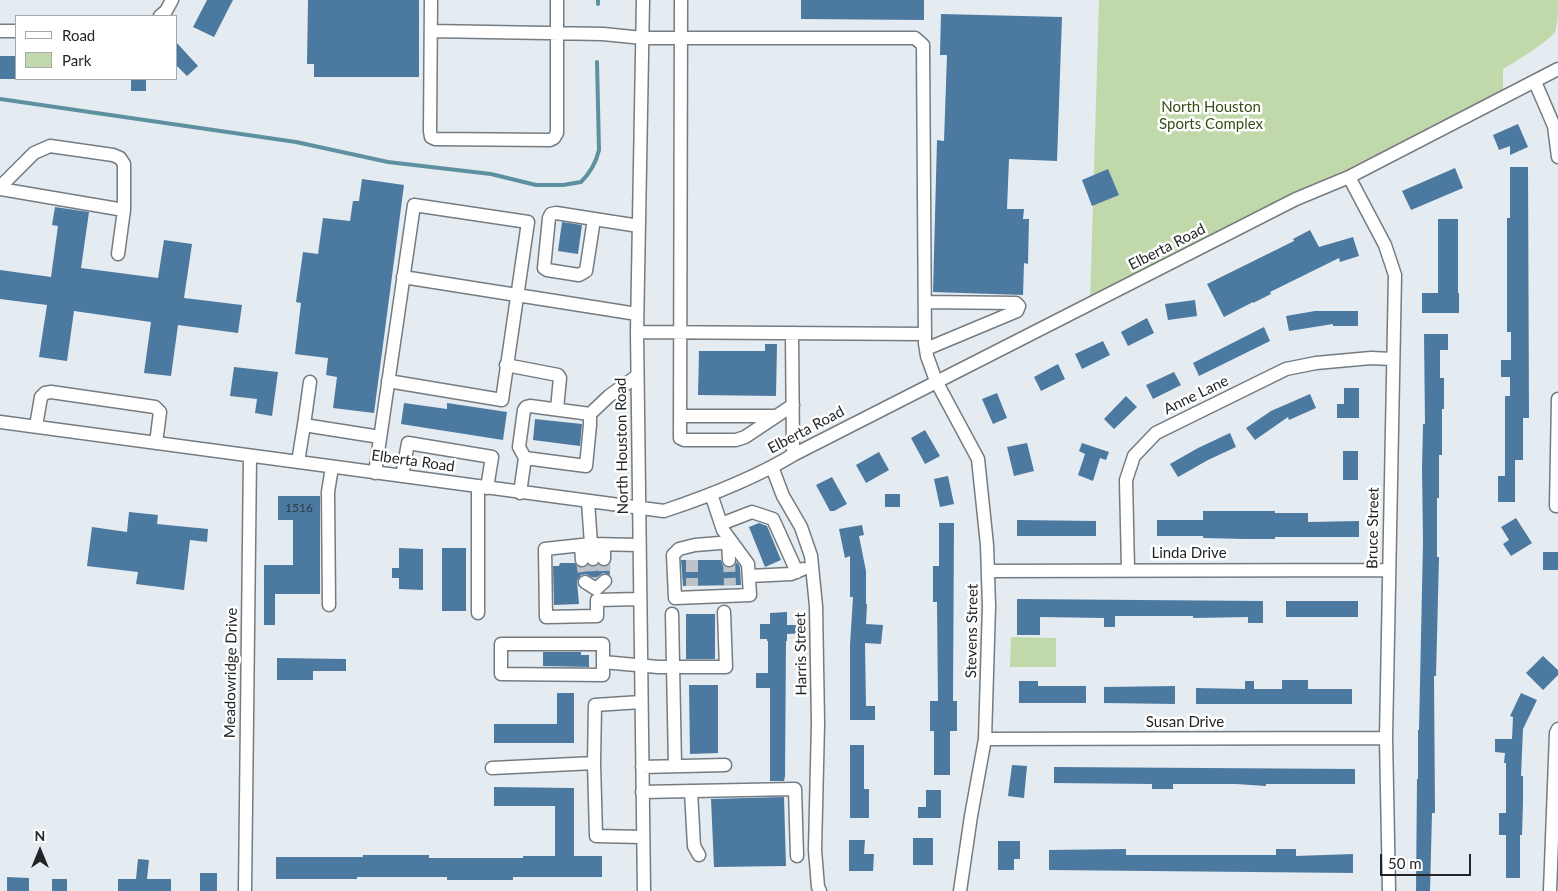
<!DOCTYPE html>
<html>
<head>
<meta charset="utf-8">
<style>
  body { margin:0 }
  #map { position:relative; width:1558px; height:891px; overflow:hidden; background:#e4ebf1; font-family:Lato,sans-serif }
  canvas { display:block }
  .legend { position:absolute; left:15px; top:15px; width:162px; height:65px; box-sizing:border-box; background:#fff; border:1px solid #a7a8a9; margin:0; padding:6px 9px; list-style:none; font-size:15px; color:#222527 }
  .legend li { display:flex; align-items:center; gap:10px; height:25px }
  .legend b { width:25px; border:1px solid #a7a8a9 }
  .north { position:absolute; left:15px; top:826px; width:50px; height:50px; -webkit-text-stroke:4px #fff; paint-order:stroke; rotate:0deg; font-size:14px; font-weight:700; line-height:20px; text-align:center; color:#222527 }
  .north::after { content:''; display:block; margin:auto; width:18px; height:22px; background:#222527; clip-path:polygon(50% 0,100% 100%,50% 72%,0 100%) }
  .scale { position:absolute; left:1380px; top:854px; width:91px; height:22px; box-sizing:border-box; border:2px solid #222527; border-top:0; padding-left:6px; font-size:15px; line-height:18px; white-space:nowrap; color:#222527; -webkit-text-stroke:4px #fff; paint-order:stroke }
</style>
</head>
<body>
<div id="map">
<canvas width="1558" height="891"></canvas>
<ul class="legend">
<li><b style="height:6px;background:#fff"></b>Road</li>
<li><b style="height:14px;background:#c1d9aa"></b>Park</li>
</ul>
<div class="north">N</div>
<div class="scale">50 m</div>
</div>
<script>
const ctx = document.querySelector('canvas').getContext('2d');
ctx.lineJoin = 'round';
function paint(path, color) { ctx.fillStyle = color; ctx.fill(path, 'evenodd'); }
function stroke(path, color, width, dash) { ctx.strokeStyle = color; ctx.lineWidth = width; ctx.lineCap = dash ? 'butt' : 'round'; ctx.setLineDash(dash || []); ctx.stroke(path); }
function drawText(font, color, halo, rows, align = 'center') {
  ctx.font = font + ' Lato,sans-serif'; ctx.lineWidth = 5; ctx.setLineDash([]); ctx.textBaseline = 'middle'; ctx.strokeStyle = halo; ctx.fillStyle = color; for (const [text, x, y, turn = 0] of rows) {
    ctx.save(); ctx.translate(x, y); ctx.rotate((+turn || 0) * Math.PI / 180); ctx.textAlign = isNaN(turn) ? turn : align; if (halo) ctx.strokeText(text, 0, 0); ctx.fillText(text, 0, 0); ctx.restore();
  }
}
paint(new Path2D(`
  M1099 0H1558C1558 10 1558 23 1555 32 1549 41 1514 63 1503 69V98L1090 305Z
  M1011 637 1056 638V667H1010Z`), '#c1d9aa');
stroke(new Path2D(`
  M598 4V0
  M0 99 296 142 388 162 491 174 536 185H563L581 182C591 172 596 163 599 150L597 62`), '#5e91a0', 4);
paint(new Path2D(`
  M207 0H233L214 37 193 27Z
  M308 0H419V77H314V64H307Z
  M801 0H924V20L801 19Z
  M941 14 1062 17 1057 161 1009 159 1007 209H1024L1023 219H1029L1028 264 1024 263 1023 295 933 292 937 140 944 141 947 55H940Z
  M176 42 198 66 187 76 176 65Z
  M0 56H16V79H0Z
  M131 79H146V91H131Z
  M1518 124 1528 147 1510 155V146L1499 150 1493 135Z
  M1510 167H1528L1529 418H1523V460H1515V502H1498V476H1505V396H1510V377H1501V360H1511V332H1507V218H1510Z
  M1455 168 1463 188 1411 210 1402 191Z
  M1108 169 1119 195 1092 206 1082 180Z
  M362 179 404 185 374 413 333 408 337 377 326 375 328 358 295 354 301 303 296 302 303 252 318 254 323 218 350 221 353 201H359Z
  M55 207 89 212 81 268 158 278 164 240 192 244 184 298 242 305 238 333 178 325 171 376 144 373 151 322 74 311 67 361 39 357 47 305 0 299V270L51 277 58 226 52 225Z
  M1438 219H1458V293H1459V313H1422V293H1438Z
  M562 222 582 225 578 254 558 251Z
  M1310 230 1319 247 1353 237 1359 256 1340 262 1339 258 1270 292 1271 294 1253 303V302L1224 317 1207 284 1294 241 1293 239Z
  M1195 300 1197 316 1168 320 1165 304Z
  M1315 311H1358V326H1333V324L1289 331 1286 316Z
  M1147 318 1154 333 1128 346 1121 332Z
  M1264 327 1270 341 1199 376 1193 363Z
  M1424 334H1448V350H1440V378H1444V409H1442V455H1439V498H1437V557H1439L1436 676H1434L1435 813H1432L1430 891H1416L1417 779H1418V730H1419L1423 542 1422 469 1423 424H1425Z
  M1103 341 1110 355 1082 369 1075 354Z
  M765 344H777L776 396 698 395 699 351H765Z
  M1058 364 1065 379 1041 391 1034 377Z
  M234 367 278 372 272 416 255 413 257 399 230 396Z
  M1174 372 1181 385 1153 399 1146 385Z
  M1344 388H1359V418H1337V404H1344Z
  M997 393 1007 418 993 424 982 399Z
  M1310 394 1316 408 1289 420 1288 417 1255 440 1246 428 1271 411Z
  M1126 396 1137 407 1114 429 1104 419Z
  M404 403 447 409V403L507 412 503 440 401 424Z
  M535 419 582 424 580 446 533 440Z
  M925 430 940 456 925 464 911 438Z
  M1230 433 1236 447 1208 460 1178 477 1170 464 1198 448Z
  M1027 443 1034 471 1014 476 1007 447Z
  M1082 443 1109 452 1106 460 1100 458 1093 481 1078 475 1085 454 1079 451Z
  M1343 451H1358V480H1343Z
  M879 452 889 470 866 483 856 465Z
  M948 476 954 504 940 507 934 479Z
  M832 477 847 504 834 511H830L816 485Z
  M885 494H900V507H885Z
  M278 496H320V594H275V625H264V565H293V520H278Z
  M1203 511H1275V513H1308V522L1359 521V537H1275V539H1245L1203 538V536H1157V520H1203Z
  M129 512 158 515 157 524 208 529 207 542 190 540 184 590 136 584 138 572 87 566 92 527 127 532Z
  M1516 518 1532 543 1511 556 1503 544 1509 540 1501 527Z
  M1017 520 1096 521V536H1017Z
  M759 523 767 526 781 560 765 567 749 527Z
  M939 523H954L953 701H957V731H950V775H934V731H930V701H938L937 602H933V566H939Z
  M862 525 864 535 859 536 866 571V604H867L866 624 883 625 881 644 865 643 866 706H875V720H850V645L853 597H850V556L845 558 839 529Z
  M399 548 423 549V590L399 589V578H392V568H399Z
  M442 548H466V611H442Z
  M1543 552H1558V570H1543Z
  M681 560H721L723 565 729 568 734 566 737 562 740 567 741 585 683 586Z
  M560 563H575L578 567 582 568 588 565 594 567 599 565 604 567 609 565 610 575 603 573 595 579 586 574 581 575 577 581 579 604 554 605 553 566H559Z
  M1017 599 1263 601V623H1248V617L1193 618V616H1115V627H1104V618L1040 617V635H1017Z
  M1286 601H1358V617H1286Z
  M787 612V625H806L807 633 787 634V641H786L785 776 784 781H770V688H756V673H768V641H767V639H760V624H770V613Z
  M686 614H715V659H686Z
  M543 652H581V655H589V667L543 666Z
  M1543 656 1558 670V675L1543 690 1526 673Z
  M277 658 346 659V671H313V680H277Z
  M1282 680H1308V689H1352V704H1196V688L1245 689V681H1254V689H1282Z
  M1019 681H1038V686H1086V703H1019Z
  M689 685H718V753L690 754Z
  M1175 686V704L1104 703V687Z
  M557 693H574V743H494V724H557Z
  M1521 693 1537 700 1523 729 1521 776H1523V802L1522 835H1520V878H1506V835H1499V813H1506V763H1504L1505 753 1495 752V739H1512L1513 717 1510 716Z
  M850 745H864V789H869V818H850Z
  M1012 765 1027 766 1024 798 1008 796Z
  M1054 767 1355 769V784H1266V786L1236 784H1173V789H1152V784L1054 783Z
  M494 787 574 788V856H602V877H513V880H447V877H357V879H276V857H363V855H429V858H523V856H555V806H494Z
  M926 790H941V818H918V807H926Z
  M784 797 786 866 714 867 711 799Z
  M913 838H933V865H913Z
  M849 840H865L864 854H874L873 871H849Z
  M998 841H1020V859H1014V870H998Z
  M1126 849V855H1276V849H1296V856L1353 854V873L1049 870V850Z
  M138 859 149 860 147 879H171V891H118V879H136Z
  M200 873H217V891H200Z
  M7 877 29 878V891H7Z
  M52 879H67V891H52Z`), '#4c79a0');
stroke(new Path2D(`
  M593 559 595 581
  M604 559 605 581
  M582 560 585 582
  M692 560V586
  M729 560 730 585`), '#bdc3c9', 12, [12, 6]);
const minor = new Path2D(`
  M431 0 430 131 431 137 435 139 550 140 554 138 557 133V0
  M643 0 637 332 644 891
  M681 0 680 438 684 440H736L745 437 793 405
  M160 16 166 11 172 0
  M0 31H16
  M431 31 603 34 643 38H915L923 45 925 343 927 356 936 381 978 459 987 545 989 606 985 739 971 816 960 891
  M1535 82 1554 126 1558 157
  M1349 177 1385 245 1395 275 1386 738 1389 891
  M0 187 34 153 50 146 113 155 120 158 124 164V210
  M0 189 124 210 118 254
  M594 219 586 271 579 275 547 270 544 268 549 218 551 214 556 213 639 226
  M403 277 637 314
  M925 302 1016 303 1019 306 1017 311 926 349
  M637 332 925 334
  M792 333 793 455
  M506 365 558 375 560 378 557 409
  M680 416H775
  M0 422 664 511C709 496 753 479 793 455L1296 199 1349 177 1558 69
  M304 425 310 382
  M36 426 41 397 45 393 51 392 155 407 160 412 156 443
  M525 458 586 466 590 425V414L609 396 637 376
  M298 462 304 425 380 437
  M772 467 783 496 801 527 811 556 816 606 818 723 815 850 818 887 820 891
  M375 473C388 383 401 294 414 205L528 222 502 400 388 381
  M402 476 408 443 492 457 487 488
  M478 487V613
  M520 493 525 458 519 447 524 410 526 407 530 406 590 414
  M711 494 723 530 748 564 750 595 675 598 673 555 679 549 695 545 732 542
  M588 502 591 544 639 545
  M1556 506 1558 399
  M721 524 752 512 773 519 797 572
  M728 543 729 560
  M581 545 582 560
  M604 545V559
  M593 559 591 544 545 549 546 617 597 616V600L639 599
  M1128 569 1126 480 1134 456 1156 433 1286 369 1316 363 1371 358 1392 359
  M988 571 1389 570
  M749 576 791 574 803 569
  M585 582 596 589 605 581
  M329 605 328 492 332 467
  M672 614 675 766
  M603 662V675L501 674V644H603V662L658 667H726L724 612
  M641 702 595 705 594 763 596 836 643 837
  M985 739 1386 738
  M642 767 725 765
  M492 768 594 763
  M691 791 694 846 699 855
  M642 792 795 789 797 856
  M245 891 250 456
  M1550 891 1556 733 1558 729`);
stroke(minor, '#757c81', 15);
stroke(minor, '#fff', 12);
drawText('12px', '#2c3a45', null, [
  ["1516",299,508]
]);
drawText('15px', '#364e16', '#fff', [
  ["North Houston",1211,107],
  ["Sports Complex",1211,124]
]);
drawText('15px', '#222527', '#fff', [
  ["Elberta Road",1167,247,-27],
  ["Anne Lane",1196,395,-26],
  ["Elberta Road",806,430,-28],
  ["North Houston Road",622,446,-91],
  ["Elberta Road",413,461,8],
  ["Bruce Street",1373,528,-89],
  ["Linda Drive",1189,553],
  ["Stevens Street",972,631,-89],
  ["Harris Street",801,654,-91],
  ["Meadowridge Drive",231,673,-89],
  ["Susan Drive",1185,722]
]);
</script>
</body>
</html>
